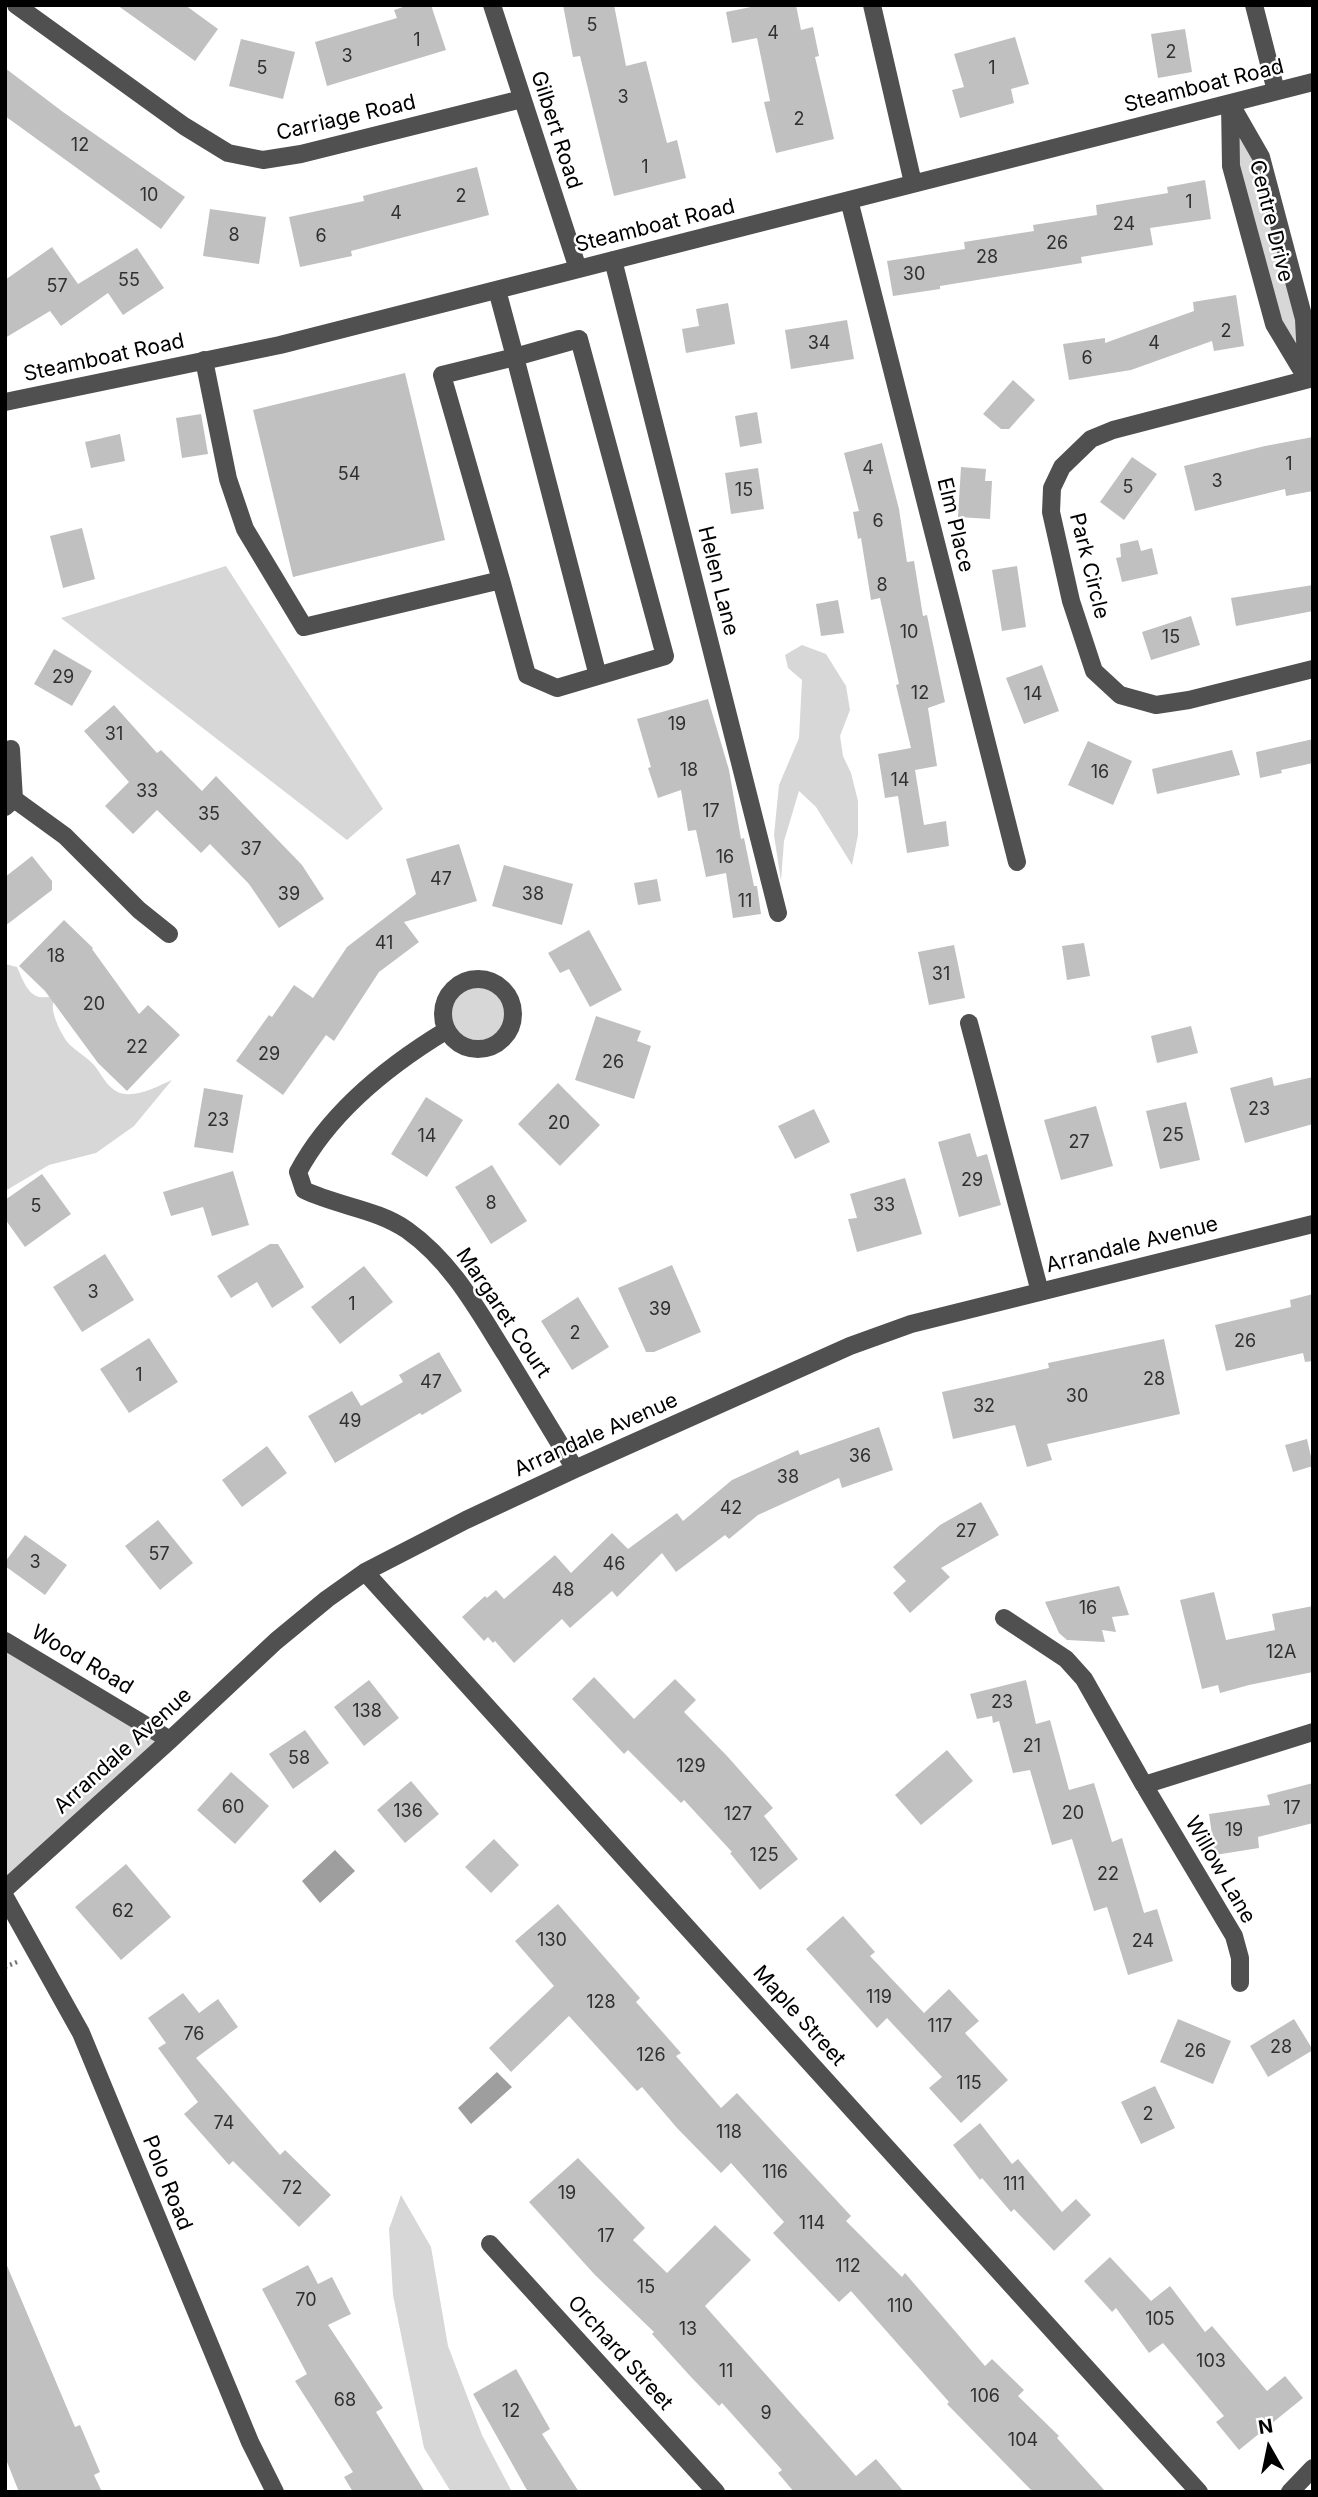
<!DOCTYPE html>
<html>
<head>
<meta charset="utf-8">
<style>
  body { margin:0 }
  #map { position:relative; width:1318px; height:2497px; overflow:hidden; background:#fff; font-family:Inter,sans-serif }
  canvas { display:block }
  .frame { position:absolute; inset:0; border:7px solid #000; pointer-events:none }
  .north { position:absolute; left:1234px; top:2413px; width:70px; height:70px; -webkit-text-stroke:5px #fff; paint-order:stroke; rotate:351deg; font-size:19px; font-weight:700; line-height:28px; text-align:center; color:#000 }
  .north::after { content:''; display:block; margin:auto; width:24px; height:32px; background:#000; clip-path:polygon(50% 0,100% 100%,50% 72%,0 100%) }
</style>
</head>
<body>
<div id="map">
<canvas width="1318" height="2497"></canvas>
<div class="frame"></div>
<div class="north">N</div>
</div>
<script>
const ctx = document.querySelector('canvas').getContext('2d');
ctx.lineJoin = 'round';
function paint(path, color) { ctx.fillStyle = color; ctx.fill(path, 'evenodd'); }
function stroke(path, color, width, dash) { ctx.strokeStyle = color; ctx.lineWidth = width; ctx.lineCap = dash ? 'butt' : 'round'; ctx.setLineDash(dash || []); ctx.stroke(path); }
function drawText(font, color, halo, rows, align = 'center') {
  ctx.font = font + ' Inter,sans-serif'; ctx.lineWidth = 5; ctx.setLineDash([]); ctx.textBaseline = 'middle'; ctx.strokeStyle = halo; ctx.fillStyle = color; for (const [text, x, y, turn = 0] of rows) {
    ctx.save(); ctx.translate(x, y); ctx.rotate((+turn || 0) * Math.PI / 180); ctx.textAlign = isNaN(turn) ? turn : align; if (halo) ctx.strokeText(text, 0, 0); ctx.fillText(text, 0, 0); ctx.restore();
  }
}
paint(new Path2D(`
  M1236 124 1255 158 1299 320 1302 361 1279 321 1238 163Z
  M226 566 383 809 347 840 61 618Z
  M802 645 826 654 846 686 850 710 840 736 843 756 851 773 858 801V835L852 865 816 807 799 791 784 841 781 881 774 835 779 785 799 738 802 680 788 668 785 655Z
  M5 964 17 967C26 987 31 1005 58 994 57 995 53 1003 53 1004 51 1014 62 1036 69 1044 77 1052 87 1057 94 1065 103 1076 109 1092 125 1094 140 1096 158 1086 172 1080L134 1126 96 1153 49 1165 5 1191Z
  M450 1013a28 28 0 1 1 56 0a28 28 0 1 1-56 0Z
  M5 1641 170 1740 5 1889Z
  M401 2195 431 2247 448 2346 482 2435 512 2492H451L424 2448 393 2295 389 2229Z`), '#d7d7d7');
paint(new Path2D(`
  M335 1850 355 1871 320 1903 302 1881Z
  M497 2072 512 2087 471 2124 458 2108Z`), '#9e9e9e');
paint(new Path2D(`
  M117 5H185L218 29 195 61Z
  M409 5H431L446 50 327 86 315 42 397 18 394 10Z
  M563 5H614L626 66 646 61 667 143 677 140 686 178 614 196 580 56 573 57Z
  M761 5H796L801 30 813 27 819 56 815 57 834 139 776 153 764 102 770 101 757 38 732 43 726 12Z
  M1185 29 1192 72 1158 78 1151 34Z
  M1015 37 1029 84 1011 89 1014 103 960 118 952 90 964 87 954 54Z
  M241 39 295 52 283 99 229 86Z
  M5 68 63 112 185 197 161 229 5 116Z
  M477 167 489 215 351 251 352 256 300 267 289 217 364 201 363 196Z
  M1205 180 1211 219 1150 228 1153 245 1081 257 1082 263 940 286V289L893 296 887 261 965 249 964 242 1034 231 1033 225 1097 215 1096 205 1168 193 1167 187Z
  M210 209 266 217 259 264 203 256Z
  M52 247 78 284 137 248 164 288 123 315 108 293 61 326 50 311 5 338V280Z
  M1236 295 1244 346 1214 351 1212 341 1131 370 1069 380 1063 344 1105 338V343L1194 311 1193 302Z
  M728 303 735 344 686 353 682 329 699 326 696 309Z
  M847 320 854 359 791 369 785 330Z
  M405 373 445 540 293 577 253 410Z
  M1013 380 1035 400 1009 429H1001L983 414Z
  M757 412 762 443 740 447 735 416Z
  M201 414 208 454 182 458 176 418Z
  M120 434 125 461 91 468 85 442Z
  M1313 437V491L1286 496 1285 489 1195 511 1184 466 1265 446Z
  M882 443 899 509 907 562 914 561 923 616 927 615 945 702 928 708 937 766 915 770 924 825 946 821 949 846 907 853 898 796 885 798 878 754 911 748 896 685 899 684 880 598 871 600 861 538 858 539 853 512 859 511 844 453Z
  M1132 457 1157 474 1124 520 1100 502Z
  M961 467 986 469 985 481H992L990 519 958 517Z
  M758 468 764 509 731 514 725 473Z
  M82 528 95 579 63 588 50 536Z
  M1138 540 1141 551 1152 548 1158 574 1122 582 1116 558 1121 557 1120 544Z
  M1017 566 1026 627 1002 631 992 570Z
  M1313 585V611L1236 626 1231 598Z
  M838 600 844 633 821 636 816 604Z
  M1191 616 1200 645 1151 660 1142 632Z
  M54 649 92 671 72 706 34 684Z
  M1042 665 1059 711 1024 724 1006 678Z
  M708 699 729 770 741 839 744 838 754 886H757L761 914 733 918 726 873 706 877 696 830 688 831 681 790 658 798 648 768 651 767 637 719Z
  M114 705 157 753 161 750 202 791 216 776 302 865 324 899 279 928 249 884 210 844 201 853 157 810 133 834 105 806 129 782 84 731Z
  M1313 739V763L1281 770 1282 773 1260 778 1256 752Z
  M1088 741 1132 761 1113 805 1068 785Z
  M1232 750 1240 775 1157 794 1152 769Z
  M459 844 477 901 404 922 419 942 379 972 334 1041 326 1035 283 1095 236 1061 269 1015 272 1017 294 985 313 998 347 947 416 894 406 859Z
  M32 856 52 881V890L5 926V877Z
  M504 865 573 884 562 925 492 906Z
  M657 879 661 901 638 905 634 883Z
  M64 920 93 948 92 949 139 1014 148 1005 180 1035 127 1091 98 1063 45 991 19 966Z
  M589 930 622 990 590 1007 569 969 560 973 548 953Z
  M1084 943 1090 976 1067 980 1062 946Z
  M954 945 965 998 929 1005 918 952Z
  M596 1016 641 1031 637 1041 651 1046 634 1099 575 1080Z
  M1191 1026 1198 1053 1157 1063 1151 1036Z
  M1272 1077 1274 1086 1313 1077V1124L1245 1143 1230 1088Z
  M558 1083 600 1125 560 1166 518 1124Z
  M204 1088 243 1095 233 1153 194 1147Z
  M426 1097 463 1120 427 1177 391 1154Z
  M1186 1102 1200 1160 1160 1169 1146 1111Z
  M1096 1106 1113 1166 1061 1180 1044 1120Z
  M814 1109 830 1142 795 1159 778 1126Z
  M970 1133 977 1157 987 1154 1001 1205 959 1217 938 1142Z
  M492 1165 527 1221 491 1244 455 1187Z
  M233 1171 249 1225 212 1236 203 1207 171 1216 163 1192Z
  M42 1174 71 1214 25 1247 5 1219V1200Z
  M905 1178 922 1234 857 1252 848 1219 857 1218 850 1194Z
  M270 1244H278L304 1287 272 1308 257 1282 231 1298 217 1276Z
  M105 1254 134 1300 82 1332 53 1287Z
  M672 1265 701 1332 654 1352H646L618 1288Z
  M364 1266 393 1302 340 1344 311 1307Z
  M1313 1294V1361L1305 1362 1303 1353 1226 1371 1215 1325 1291 1307 1290 1300Z
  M578 1297 609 1347 572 1370 541 1321Z
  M149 1338 178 1382 129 1413 100 1369Z
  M1164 1339 1180 1414 1047 1444 1052 1460 1027 1467 1015 1425 953 1439 942 1392 1049 1368 1048 1363Z
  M439 1352 462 1391 422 1415 420 1413 335 1463 308 1416 352 1391 361 1406 403 1382 399 1375Z
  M879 1427 893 1470 842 1488 839 1478 758 1515 729 1539 725 1535 676 1572 662 1553 617 1597 612 1591 570 1628 562 1619 514 1663 495 1641 493 1643 488 1637 484 1641 462 1617 485 1596 487 1598 496 1590 504 1599 555 1555 571 1573 612 1533 628 1549 677 1513 683 1521 732 1480 798 1450 800 1455Z
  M1307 1439 1313 1466 1293 1472 1285 1445Z
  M267 1446 287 1473 242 1507 222 1480Z
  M981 1502 999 1535 941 1568 950 1577 910 1613 893 1593 906 1581 893 1567 940 1525Z
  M158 1520 193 1563 160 1590 125 1546Z
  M25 1535 67 1565 45 1595 5 1566V1562Z
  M1119 1586 1129 1615 1112 1617 1116 1632 1102 1630 1105 1642 1067 1640 1059 1633 1045 1602Z
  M1214 1592 1226 1640 1275 1630 1272 1614 1313 1606V1672L1249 1685 1220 1693 1218 1685 1202 1689 1180 1600Z
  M594 1677 634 1719 675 1679 696 1700 684 1712 728 1757 773 1808 764 1816 798 1859 760 1890 730 1853 732 1852 684 1800 681 1803 628 1750 624 1754 572 1699Z
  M369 1680 399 1718 364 1746 334 1707Z
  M1026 1680 1036 1724 1050 1720 1069 1790 1094 1783 1112 1842 1122 1838 1144 1913 1157 1909 1173 1961 1128 1975 1107 1907 1094 1911 1072 1839 1052 1845 1030 1770 1013 1773 999 1721 993 1723 992 1716 977 1719 970 1694Z
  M305 1730 329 1763 293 1789 269 1754Z
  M947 1750 973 1781 921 1825 895 1795Z
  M231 1772 269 1806 235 1844 197 1810Z
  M411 1781 439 1814 405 1843 377 1810Z
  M1313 1783V1823L1258 1837 1259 1848 1215 1855 1209 1814 1270 1805 1267 1795Z
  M494 1839 519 1865 491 1893 465 1867Z
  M126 1864 171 1917 121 1960 75 1907Z
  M558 1904 640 1998 636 2002 681 2053 676 2056 721 2108 737 2093 851 2216 846 2221 902 2277 905 2273 985 2366 992 2359 1024 2390 1018 2396 1059 2436 1057 2438 1106 2492H1033L947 2404 949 2402 851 2291 839 2302 773 2233 784 2222 731 2163 721 2173 677 2128 642 2087 637 2091 569 2016 511 2072 489 2048 554 1986 515 1941Z
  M843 1916 875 1952 870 1956 924 2013 949 1989 979 2021 965 2033 1008 2080 961 2123 929 2088 942 2077 887 2018 877 2028 806 1949Z
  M183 1993 199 2013 218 1999 238 2027 196 2058 280 2155 285 2150 331 2195 299 2227 233 2161 229 2165 184 2114 198 2102 158 2048 166 2043 148 2018Z
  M1178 2019 1231 2041 1213 2084 1160 2062Z
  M1294 2019 1313 2050 1268 2077 1250 2046Z
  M1155 2086 1175 2128 1141 2144 1121 2102Z
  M980 2123 1012 2164 1018 2159 1062 2212 1076 2199 1091 2215 1054 2251 1014 2209 1011 2212 982 2178 980 2180 953 2145Z
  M578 2158 645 2228 633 2240 667 2273 715 2225 751 2260 705 2306 856 2476 876 2459 904 2492H794L778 2473 782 2470 722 2403 719 2406 691 2377 652 2334 654 2332 595 2275 529 2202Z
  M1110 2257 1151 2301 1170 2286 1205 2332 1212 2326 1267 2391 1285 2376 1303 2398 1239 2450 1216 2422 1224 2416 1163 2343 1149 2353 1116 2308 1112 2312 1084 2281Z
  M5 2261 75 2427 80 2425 100 2472 94 2475 102 2492H19L5 2457Z
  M308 2265 318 2284 332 2277 351 2314 328 2325 383 2408 376 2412 425 2492H353L344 2477 353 2472 295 2381 307 2374 262 2289Z
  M516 2369 550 2429 542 2434 579 2492H528L473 2394Z`), '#c0c0c0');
stroke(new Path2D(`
  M5 1967 17 1962`), '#727272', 4.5, [2, 3.5]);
stroke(new Path2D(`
  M16 5 184 126 228 153 263 160 301 154 522 99
  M492 5 578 269
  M872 5 913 183
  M1254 5 1276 91
  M1230 103 1261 157 1304 319 1307 379 1274 324 1231 166Z
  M849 200 1017 862
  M613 260 778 913
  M204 360 228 479 245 529 304 627 501 580 527 675 557 688 665 656 579 339 515 357 497 290
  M1313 378 1113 430 1091 439 1062 467 1052 488 1051 512 1071 601 1094 671 1120 695 1156 705 1189 700 1313 669
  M5 402 280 345 1313 82
  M501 580 442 375 515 357 598 676
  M11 749 14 799
  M5 807 14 799 65 836 139 910 169 934
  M443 1014a35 35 0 1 1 70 0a35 35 0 1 1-70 0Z
  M969 1023 1040 1292
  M447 1030C389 1065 330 1112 298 1172L304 1190C337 1206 377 1209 407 1230 452 1262 477 1309 506 1355 529 1393 552 1431 575 1469
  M365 1572 1199 2492
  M1004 1618 1066 1659 1084 1679 1144 1785 1234 1936 1240 1958V1983
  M5 1641 170 1740
  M1144 1785 1313 1732
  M5 1889 170 1740 276 1641 327 1599 365 1572 466 1520 575 1469 850 1346 911 1324 1313 1224
  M5 1897 81 2033 250 2442 275 2492
  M490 2244 716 2492
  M1290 2492 1313 2468`), '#505050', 18);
drawText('18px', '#303030', null, [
  ["5",592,26],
  ["4",773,34],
  ["1",417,41],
  ["2",1171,53],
  ["3",347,57],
  ["5",262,69],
  ["1",992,69],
  ["3",623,98],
  ["2",799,120],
  ["12",80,146],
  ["1",645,168],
  ["10",149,196],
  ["2",461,197],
  ["1",1189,203],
  ["4",396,214],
  ["24",1124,225],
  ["8",234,236],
  ["6",321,237],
  ["26",1057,244],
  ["28",987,258],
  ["30",914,275],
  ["55",129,281],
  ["57",57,287],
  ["2",1226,332],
  ["34",819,344],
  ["4",1154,344],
  ["6",1087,359],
  ["1",1289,465],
  ["4",868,469],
  ["54",349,475],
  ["3",1217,482],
  ["5",1128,488],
  ["15",744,491],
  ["6",878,522],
  ["8",882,586],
  ["10",909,633],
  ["15",1171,638],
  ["29",63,678],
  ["12",920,694],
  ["14",1033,695],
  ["19",677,725],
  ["31",114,735],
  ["18",689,771],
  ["16",1100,773],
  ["14",900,781],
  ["33",147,792],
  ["17",711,812],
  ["35",209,815],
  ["37",251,850],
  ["16",725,858],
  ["47",441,880],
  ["39",289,895],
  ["38",533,895],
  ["11",745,902],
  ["41",384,944],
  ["18",56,957],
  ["31",941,975],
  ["20",94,1005],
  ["22",137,1048],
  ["29",269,1055],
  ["26",613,1063],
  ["23",1259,1110],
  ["23",218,1121],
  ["20",559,1124],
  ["25",1173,1136],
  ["14",427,1137],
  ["27",1079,1143],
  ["29",972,1181],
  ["8",491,1204],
  ["33",884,1206],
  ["5",36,1207],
  ["3",93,1293],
  ["1",352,1305],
  ["39",660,1310],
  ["2",575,1334],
  ["26",1245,1342],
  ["1",139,1376],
  ["28",1154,1380],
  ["47",431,1383],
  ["30",1077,1397],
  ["32",984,1407],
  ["49",350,1422],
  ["36",860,1457],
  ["38",788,1478],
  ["42",731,1509],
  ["27",966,1532],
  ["57",159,1555],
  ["3",35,1563],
  ["46",614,1565],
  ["48",563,1591],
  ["16",1088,1609],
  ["12A",1281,1653],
  ["23",1002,1703],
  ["138",367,1712],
  ["21",1032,1747],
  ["58",299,1759],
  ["129",691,1767],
  ["60",233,1808],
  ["17",1292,1809],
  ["136",408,1812],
  ["20",1073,1814],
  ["127",738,1815],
  ["19",1234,1831],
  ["125",764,1856],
  ["22",1108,1875],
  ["62",123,1912],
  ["130",552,1941],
  ["24",1143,1942],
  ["119",879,1998],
  ["128",601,2003],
  ["117",940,2027],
  ["76",194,2035],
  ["28",1281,2048],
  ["26",1195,2052],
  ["126",651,2056],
  ["115",969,2084],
  ["2",1148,2115],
  ["74",224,2124],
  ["118",729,2133],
  ["116",775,2173],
  ["111",1014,2185],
  ["72",292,2189],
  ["19",567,2194],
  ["114",812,2224],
  ["17",606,2237],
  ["112",848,2267],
  ["15",646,2288],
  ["70",306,2301],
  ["110",900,2307],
  ["105",1160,2320],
  ["13",688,2330],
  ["103",1211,2362],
  ["11",726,2372],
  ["106",985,2397],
  ["68",345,2401],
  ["12",511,2412],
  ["9",766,2414],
  ["104",1023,2441]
]);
drawText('21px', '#000', '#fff', [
  ["Steamboat Road",1204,86,-14],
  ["Carriage Road",346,118,-13],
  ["Gilbert Road",556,130,72],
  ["Centre Drive",1271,221,76],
  ["Steamboat Road",655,226,-14],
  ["Steamboat Road",104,358,-12],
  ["Elm Place",955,525,76],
  ["Park Circle",1089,566,76],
  ["Helen Lane",718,581,76],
  ["Arrandale Avenue",1132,1245,-14],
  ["Margaret Court",503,1313,56],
  ["Arrandale Avenue",596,1435,-24],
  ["Wood Road",82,1660,31],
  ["Arrandale Avenue",123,1751,-42],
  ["Willow Lane",1220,1870,60],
  ["Maple Street",799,2016,48],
  ["Polo Road",167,2183,68],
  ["Orchard Street",620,2353,48]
]);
</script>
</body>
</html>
